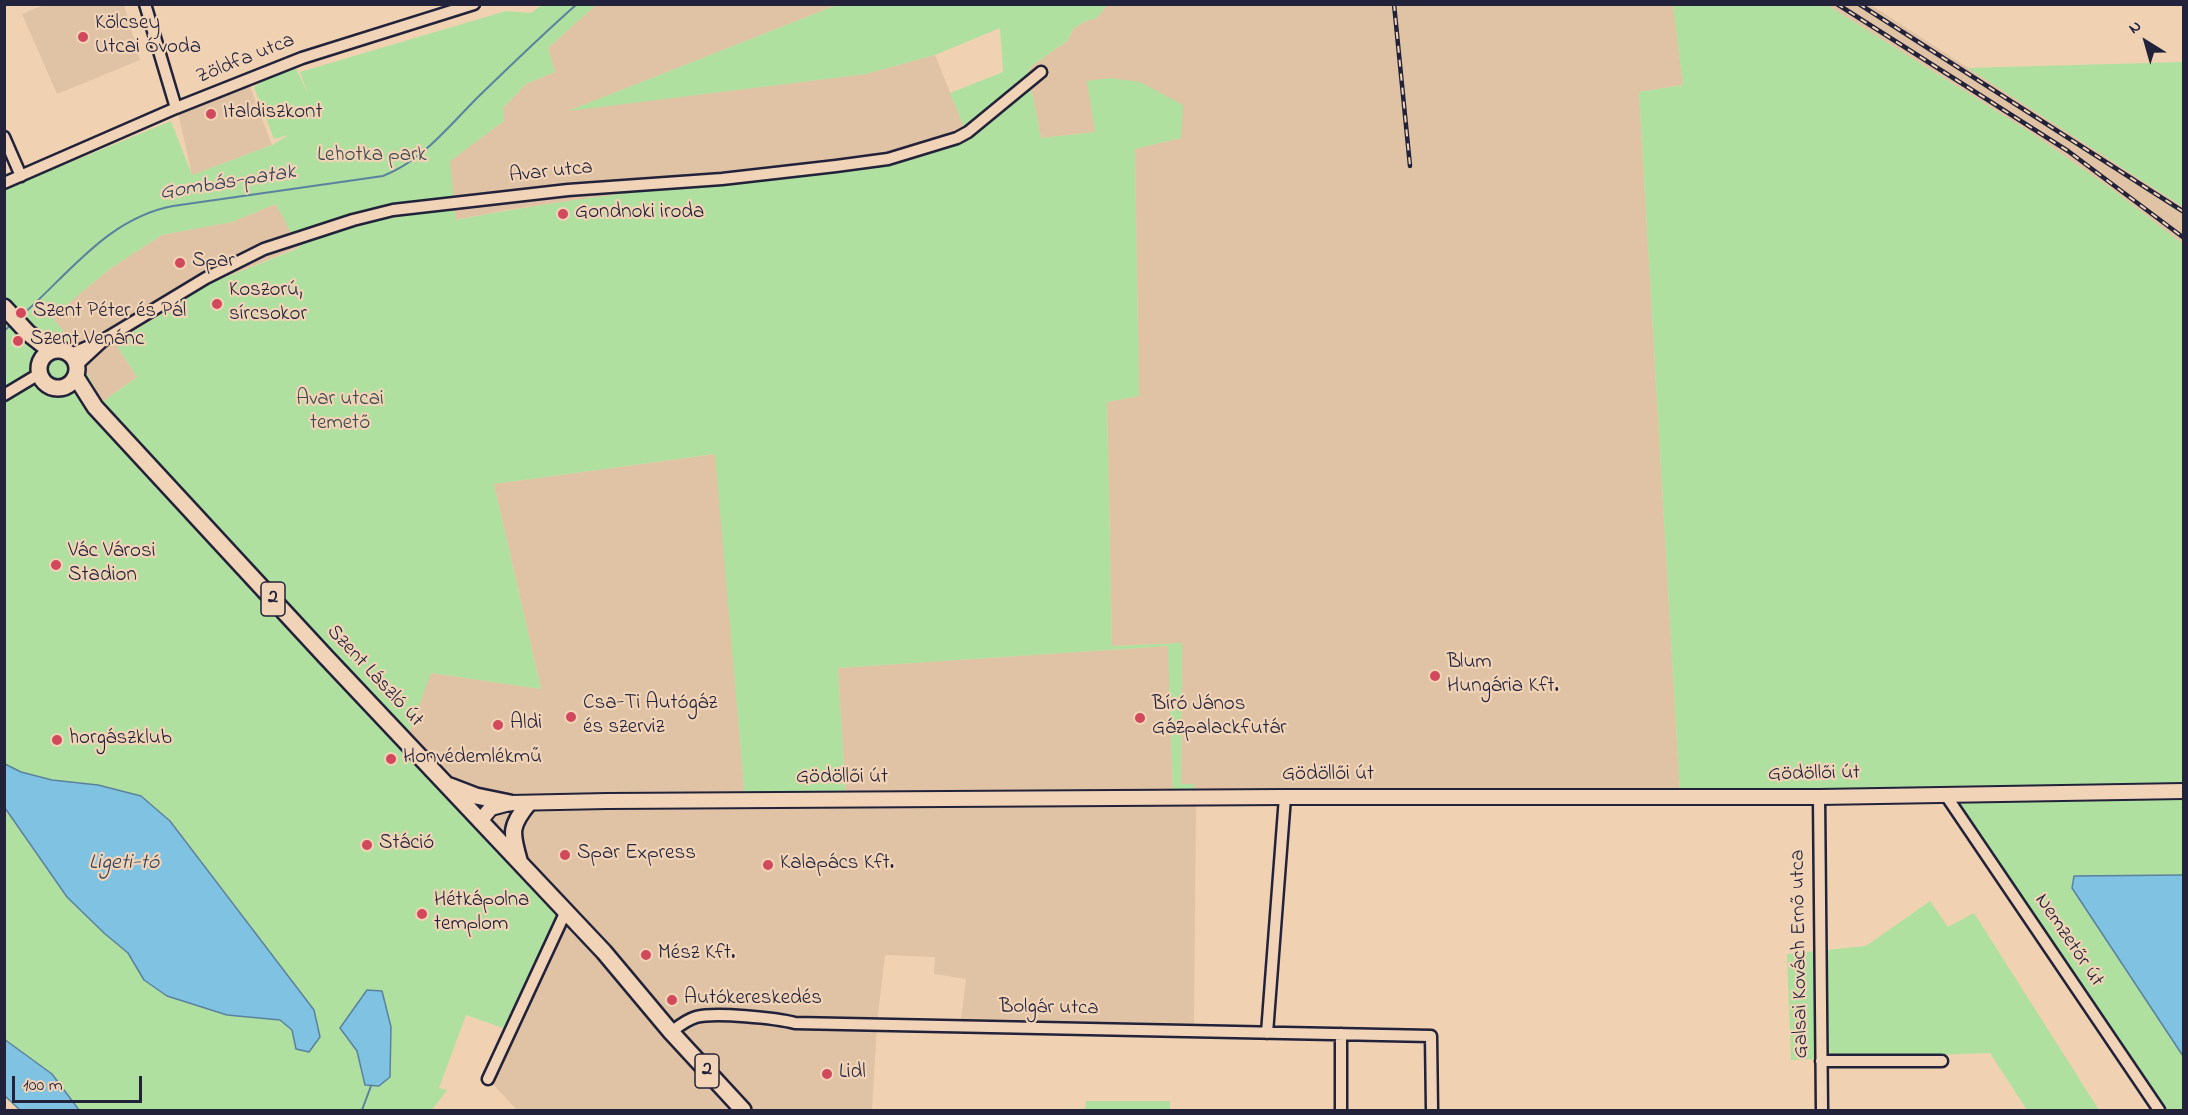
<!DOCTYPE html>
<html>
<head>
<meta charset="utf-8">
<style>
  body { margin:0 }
  #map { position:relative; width:2188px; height:1115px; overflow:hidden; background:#f0d2b2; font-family:"Indie Flower",sans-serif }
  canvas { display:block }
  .frame { position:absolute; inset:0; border:6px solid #22223b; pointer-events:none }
  .north { position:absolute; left:2116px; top:12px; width:60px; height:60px; -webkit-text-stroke:4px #f1d4b7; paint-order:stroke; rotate:323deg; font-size:16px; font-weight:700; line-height:24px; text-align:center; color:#22223b }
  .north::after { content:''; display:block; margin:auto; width:21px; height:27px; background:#22223b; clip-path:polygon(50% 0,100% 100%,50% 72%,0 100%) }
  .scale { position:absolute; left:12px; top:1076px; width:130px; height:27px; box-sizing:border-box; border:3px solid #22223b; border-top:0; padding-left:8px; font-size:18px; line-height:21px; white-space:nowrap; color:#22223b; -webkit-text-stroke:4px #f1d4b7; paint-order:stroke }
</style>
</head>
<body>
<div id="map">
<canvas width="2188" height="1115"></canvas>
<div class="frame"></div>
<div class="north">N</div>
<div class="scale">100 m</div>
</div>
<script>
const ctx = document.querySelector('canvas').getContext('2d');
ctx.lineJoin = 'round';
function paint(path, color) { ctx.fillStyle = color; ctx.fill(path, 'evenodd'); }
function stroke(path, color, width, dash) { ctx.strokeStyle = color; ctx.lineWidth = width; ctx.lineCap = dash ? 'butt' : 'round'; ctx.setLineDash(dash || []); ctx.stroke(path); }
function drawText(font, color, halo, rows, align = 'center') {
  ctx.font = font + ' "Indie Flower",sans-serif'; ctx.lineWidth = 4.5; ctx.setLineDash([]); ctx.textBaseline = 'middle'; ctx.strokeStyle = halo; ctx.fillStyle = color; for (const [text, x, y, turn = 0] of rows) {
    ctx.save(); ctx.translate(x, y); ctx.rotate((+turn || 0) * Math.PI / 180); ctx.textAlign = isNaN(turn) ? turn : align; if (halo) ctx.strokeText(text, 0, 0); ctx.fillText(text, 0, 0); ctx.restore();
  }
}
paint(new Path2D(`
  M46 4 124 5 140 60 57 94 22 14Z
  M596 5H837L571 110 866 74 935 55 964 127 957 143 912 159 876 165 577 200 506 210 455 220 449 161 504 121V107L526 84 555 72 548 48Z
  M1107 5H1673L1683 85 1639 92 1680 794 1196 800 1194 1026H1142L961 1019 966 979 934 974 935 957 885 955 877 1024 872 1110H517L493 1084 486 1073 506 1029 407 738 430 673 541 689 494 484 716 454 745 798 846 800 838 668 1169 646 1173 799 1181 785 1182 643 1112 646 1107 402 1139 396 1135 149 1181 138 1088 81 1095 132 1041 138 1028 72 1033 65 1067 41 1074 28 1086 21 1097 18Z
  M1827 5H1871L2183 207V244L2113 190 2030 132Z
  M249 84 272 145 192 175 178 112Z
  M276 204 299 247 211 283 115 343 137 377 102 402 71 341 52 317 111 268 162 235 232 222Z`), '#e0c3a4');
paint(new Path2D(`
  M542 5H596L548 48 555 72 526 84 504 107V121L450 161 456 220C594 193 736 181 876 165L912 159 957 143 964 127 950 93 1003 72 1000 28 935 55 866 74 568 111 837 5H1107L1097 18 1086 21 1074 28 1067 41 1033 65 1028 72 1041 138 1095 132 1087 81 1110 78 1140 82 1183 105 1181 138 1135 149 1139 396 1107 402 1112 646 1182 643 1181 784H1194L1196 799 1173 800 1168 646 838 668 846 800 745 798 715 454 494 484 541 689 431 673 407 738 565 905 506 1029 466 1015 439 1088 447 1090 432 1110H79L51 1074 5 1039V808L67 897 104 933 128 953 144 980 227 1015 280 1020 292 1030 319 1037 314 1010 171 821 141 796 98 785 52 780 21 772 5 764V189L171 121 192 175 272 145 289 135 274 139 254 87 272 75 295 66 308 94 300 72 506 11 531 13ZM276 204 299 248 211 283 115 343 137 377 102 402 71 341 52 317 111 268 162 235 232 222ZM382 991 384 1001 365 1085 357 1051Z
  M1673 5H1827L2030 132 2113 190 2183 244V875L2074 876 2072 888 2183 1056V1110H2150L1938 792 1680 794 1639 92 1683 85Z
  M2183 62V207L1968 68Z
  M1930 901 1948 927 1974 913 2099 1110H2027L1990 1053 1791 1060 1787 954 1866 946Z
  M1086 1101H1170V1110H1085Z`), '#afe0a0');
const water = new Path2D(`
  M5 764 21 772 52 780 98 785 141 796 170 821 314 1010 320 1037 309 1052 296 1049 292 1030 280 1020 227 1015 167 996 144 980 128 953 104 933 67 897 5 808Z
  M2183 875H2184L2183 1056 2072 888 2074 876Z
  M367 990 382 991 391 1027 390 1077 379 1086 365 1085 357 1051 340 1028Z
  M4 1039 52 1074 79 1110H20L5 1096Z`);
paint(water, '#80c2e1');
stroke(water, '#5a829f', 1.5);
stroke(new Path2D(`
  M21 316C69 274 108 218 173 206L383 176C422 161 449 126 478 97 511 65 543 34 577 4
  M4 331 13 323
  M362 1110 371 1086`), '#5a829f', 2);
const street = new Path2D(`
  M145 4 176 108
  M4 137 21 176
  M4 183 176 108 302 58 474 4
  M71 354 96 343
  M77 365 105 339 206 278 264 249 353 220 393 210 568 190 722 179 836 166 888 159 957 138 968 132 1041 72
  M4 395 39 374
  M1945 794 2159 1110
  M1819 797 1822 1110
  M671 1032C679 1026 686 1020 696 1017 715 1012 776 1018 795 1023L1431 1036 1432 1110
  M1267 1033 1285 797
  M1341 1034V1110
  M1821 1061H1942
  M488 1079 566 911`);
const secondary = new Path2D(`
  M480 821 491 808 510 803 607 801 1285 797H1819L2184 791`);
const primary = new Path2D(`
  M4 307 28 333 51 351
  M39 369a19 19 0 1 1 38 0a19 19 0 1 1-38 0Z
  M76 377 95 407 325 656 604 952 671 1032 743 1110
  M450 786 476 796 510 803
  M519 860C511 832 510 826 528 804`);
stroke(street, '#22223b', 15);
stroke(secondary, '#22223b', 18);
stroke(primary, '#22223b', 20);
stroke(street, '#f1d4b7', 10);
stroke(secondary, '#f1d4b7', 14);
stroke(primary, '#f1d4b7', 15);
const rail = new Path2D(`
  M1394 4 1410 166
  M1837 4 2068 151 2184 238
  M1859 4 2184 212`);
stroke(rail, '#22223b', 4.5);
stroke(rail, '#f1d4b7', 2, [7]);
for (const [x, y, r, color] of [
  [83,37,6,"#d1495b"],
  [211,114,6,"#d1495b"],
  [563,214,6,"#d1495b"],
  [180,263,6,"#d1495b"],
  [217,304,6,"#d1495b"],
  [21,313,6,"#d1495b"],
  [18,341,6,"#d1495b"],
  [56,565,6,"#d1495b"],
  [1435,676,6,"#d1495b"],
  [571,717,6,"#d1495b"],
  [1140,718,6,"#d1495b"],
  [498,725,6,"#d1495b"],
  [57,740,6,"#d1495b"],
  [391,759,6,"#d1495b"],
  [367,845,6,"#d1495b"],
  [565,855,6,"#d1495b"],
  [768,865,6,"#d1495b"],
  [422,914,6,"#d1495b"],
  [646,955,6,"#d1495b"],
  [672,1000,6,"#d1495b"],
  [827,1074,6,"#d1495b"]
]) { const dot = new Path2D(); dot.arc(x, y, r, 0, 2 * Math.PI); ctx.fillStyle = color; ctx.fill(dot); stroke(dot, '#f1d4b7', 2); }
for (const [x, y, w] of [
  [273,599,24],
  [707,1071,24]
]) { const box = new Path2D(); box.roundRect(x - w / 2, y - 17, w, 34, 4.5); ctx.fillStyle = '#f1d4b7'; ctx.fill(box); stroke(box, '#22223b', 1.5); }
drawText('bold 20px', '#22223b', null, [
  ["2",273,599],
  ["2",707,1071]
]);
drawText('21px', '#22223b', '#f1d4b7', [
  ["Kölcsey",95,25],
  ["Utcai Óvoda",95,49],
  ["Italdiszkont",223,114],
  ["Gondnoki iroda",575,214],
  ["Spar",192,263],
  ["Koszorú,",229,292],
  ["sírcsokor",229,316],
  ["Szent Péter és Pál",33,313],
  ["Szent Venánc",30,341],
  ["Vác Városi",68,553],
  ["Stadion",68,577],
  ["Blum",1447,664],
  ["Hungária Kft.",1447,688],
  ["Csa-Ti Autógáz",583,705],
  ["és szerviz",583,729],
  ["Bíró János",1152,706],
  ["Gázpalackfutár",1152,730],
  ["Aldi",510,725],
  ["horgászklub",69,740],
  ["Honvédemlékmű",403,759],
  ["Stáció",379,845],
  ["Spar Express",577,855],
  ["Kalapács Kft.",780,865],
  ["Hétkápolna",434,902],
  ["templom",434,926],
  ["Mész Kft.",658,955],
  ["Autókereskedés",684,1000],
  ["Lidl",839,1074]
], 'left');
drawText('21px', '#22223b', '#f1d4b7', [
  ["Zöldfa utca",246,60,-22],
  ["Avar utca",551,173,-6],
  ["Szent László út",374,677,47],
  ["Gödöllői út",1814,775,-1],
  ["Gödöllői út",1328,776],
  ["Gödöllői út",842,779],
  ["Nemzetőr út",2068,941,56],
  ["Galsai Kovách Ernő utca",1801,954,-91],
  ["Bolgár utca",1049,1009,1]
]);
drawText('21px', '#3e484f', '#f1d4b7', [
  ["Lehotka park",372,157],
  ["Avar utcai",340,401],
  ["temető",340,425]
]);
drawText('italic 22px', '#35425c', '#f1d4b7', [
  ["Gombás-patak",228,184,-9],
  ["Ligeti-tó",124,864]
]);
</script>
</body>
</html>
